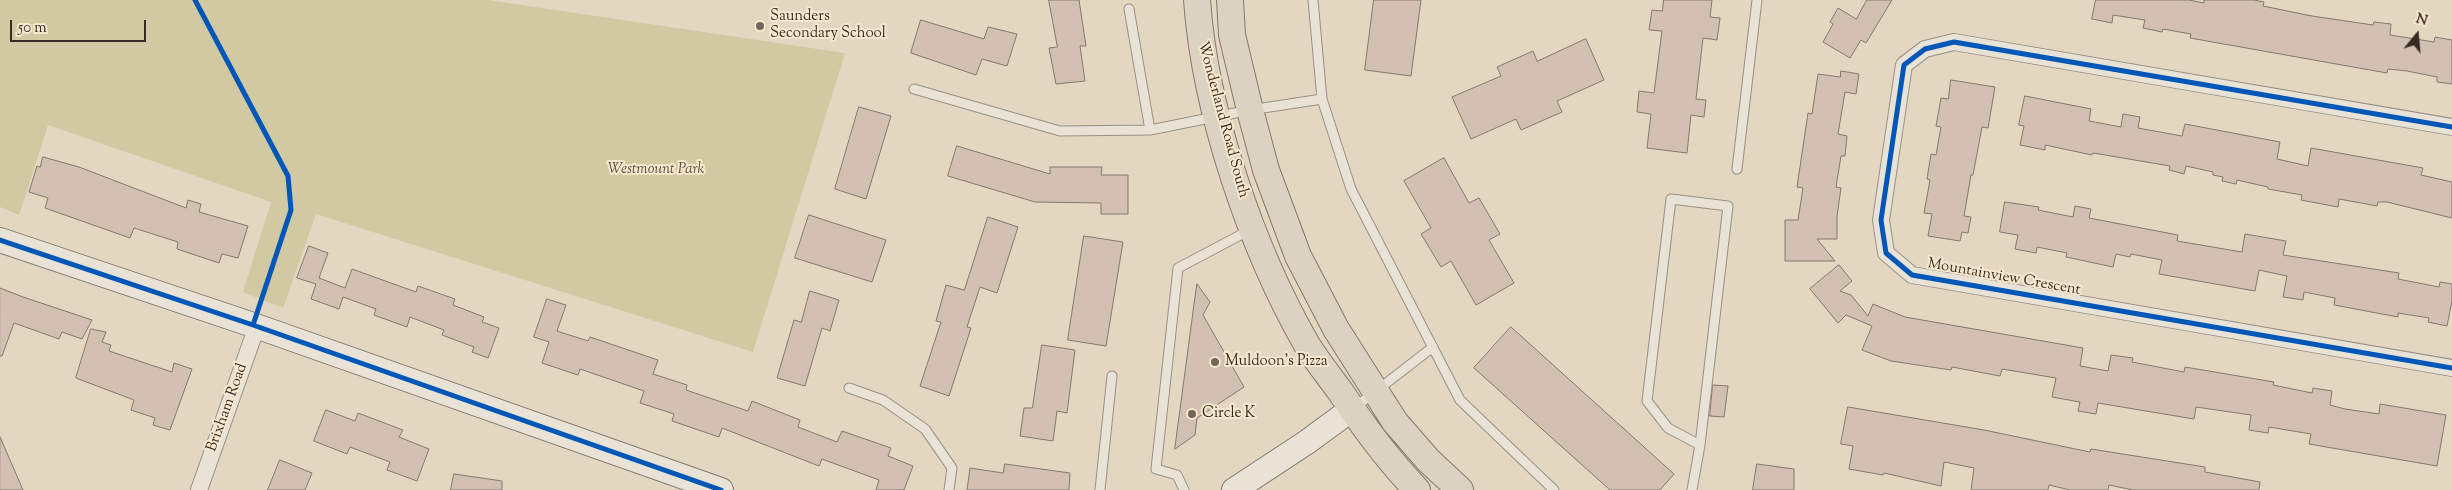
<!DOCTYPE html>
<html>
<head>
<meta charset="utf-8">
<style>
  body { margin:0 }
  #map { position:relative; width:2452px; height:490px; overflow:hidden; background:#e4d7c1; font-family:"Sorts Mill Goudy",serif }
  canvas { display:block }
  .north { position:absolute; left:2392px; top:10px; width:50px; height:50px; -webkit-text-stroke:4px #f7e8cd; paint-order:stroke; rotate:17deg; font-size:14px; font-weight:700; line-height:20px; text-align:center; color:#362a23 }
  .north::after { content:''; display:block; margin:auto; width:18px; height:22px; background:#362a23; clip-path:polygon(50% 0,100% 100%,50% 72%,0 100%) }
  .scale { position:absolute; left:10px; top:20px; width:136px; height:22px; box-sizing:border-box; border:2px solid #362a23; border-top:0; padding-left:6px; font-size:15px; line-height:18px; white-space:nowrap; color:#362a23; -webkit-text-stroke:4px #f7e8cd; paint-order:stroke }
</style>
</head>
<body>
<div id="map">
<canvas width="2452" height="490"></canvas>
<div class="north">N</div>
<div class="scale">50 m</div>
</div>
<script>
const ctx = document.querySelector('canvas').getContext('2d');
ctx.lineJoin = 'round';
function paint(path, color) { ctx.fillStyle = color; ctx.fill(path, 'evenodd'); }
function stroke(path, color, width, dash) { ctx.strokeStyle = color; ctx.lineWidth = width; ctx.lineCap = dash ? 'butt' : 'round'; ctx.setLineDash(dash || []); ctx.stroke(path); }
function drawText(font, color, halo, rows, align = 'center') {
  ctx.font = font + ' "Sorts Mill Goudy",serif'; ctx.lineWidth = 4; ctx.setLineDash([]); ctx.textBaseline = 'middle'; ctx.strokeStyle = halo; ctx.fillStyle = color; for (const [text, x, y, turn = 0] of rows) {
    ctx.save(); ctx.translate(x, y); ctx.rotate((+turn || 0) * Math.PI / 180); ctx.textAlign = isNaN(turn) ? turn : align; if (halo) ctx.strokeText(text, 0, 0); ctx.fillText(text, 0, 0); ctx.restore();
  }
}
paint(new Path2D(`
  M0 0H488L845 53 753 352 316 214 283 308 243 292 271 202 48 125 19 215 0 207Z`), '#d0c9a2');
const building = new Path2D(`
  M1049 0H1079L1086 46H1080L1085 81 1056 84 1049 48 1057 47Z
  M1374 0H1421L1411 76 1365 70Z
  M1664 0H1712L1710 17 1720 18 1717 40 1703 38 1696 99 1706 100 1704 117 1691 115 1687 153 1647 148 1651 114 1637 112 1639 91 1654 93 1662 31 1649 30 1652 10 1662 11Z
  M1867 0H1892L1866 43 1861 40 1850 58 1823 42 1833 24 1830 22 1838 8 1856 19Z
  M2096 0H2189L2204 3V0H2254L2264 2 2263 6 2312 16 2373 25 2374 22 2391 24 2390 35 2434 42 2435 37 2452 40V84L2437 82V77L2407 71 2388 69 2387 73 2190 38 2191 34 2163 29 2162 32 2143 28 2145 20 2113 15 2112 23 2092 19Z
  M921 20 984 39 988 27 1017 34 1007 66 982 59 976 75 911 53Z
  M1586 39 1604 80 1557 101 1562 112 1521 130 1516 119 1471 139 1452 97 1501 76 1497 67 1533 51 1537 61Z
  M1841 71 1859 74 1856 94 1845 92 1838 134 1847 136 1845 156H1841L1836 187 1841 188 1837 216V239H1817L1835 261H1785V220H1798L1803 188 1797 187 1808 113 1812 114 1818 74 1840 77Z
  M1951 80 1995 87 1988 128 1982 127 1973 175H1971L1964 216 1971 217 1968 233 1962 232 1960 241 1928 236 1932 214 1924 213 1930 180 1927 179 1931 154 1936 155 1941 127 1936 126 1941 98 1948 99Z
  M2025 96 2091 109 2089 121 2121 127 2123 114 2140 117 2138 128 2182 136 2185 124 2280 142 2277 159 2308 166 2311 148 2423 168 2421 175 2452 182V218L2387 202H2378L2377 206 2339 199 2338 207 2301 200 2302 195 2268 189V187L2237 180 2236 184 2222 181 2223 177 2213 175V172L2186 166 2184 174 2169 170 2170 166 2093 153 2092 155 2045 145V150L2020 145 2024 126 2019 125Z
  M859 107 891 116 866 199 835 189Z
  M957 146 1050 174V167H1102L1101 175H1128V214H1101V203L1035 202 948 176Z
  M43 157 79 167 186 208 188 200 201 204 199 212 248 226 238 258 222 254 219 263 177 249 178 242 134 228 130 238 45 208 48 198 29 192 37 166 40 167Z
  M1444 158 1469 203 1479 198 1500 234 1489 240 1514 283 1476 305 1451 261 1441 267 1421 234 1431 228 1404 181Z
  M2005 202 2039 207 2038 210 2073 217 2075 206 2091 209 2089 218 2178 235 2177 241 2242 252 2245 234 2286 241 2283 255 2399 273 2398 279 2439 287 2440 282 2452 284V301L2447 326 2428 322 2429 318 2398 313V317L2334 305 2335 298 2304 292 2303 300 2283 297 2287 276 2259 270 2255 291 2159 274 2162 260 2131 254 2130 257 2116 254 2113 267 2066 257 2067 253 2037 247 2036 253 2015 249 2018 235 2000 232Z
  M809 215 886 240 872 282 795 258Z
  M988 217 1018 227 997 293 980 287 967 327 971 328 949 396 920 386 941 322 936 321 946 285 964 290Z
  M1084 236 1123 242 1106 346 1068 340Z
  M309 246 328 253 319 278 345 288 352 269 416 292 418 286 455 299 453 305 484 317 482 322 499 328 488 358 472 352 474 347 442 335 444 330 410 317 407 327 374 315 376 309 343 297 339 309 311 299 316 284 297 278Z
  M1839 265 1852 281 1840 291 1851 295 1868 316 1873 304 1905 317 2083 348 2080 366 2108 371 2111 355 2133 358 2132 362 2184 372 2185 367 2274 382 2273 385 2312 393 2313 388 2332 391 2330 405 2345 409 2379 414 2380 404 2446 415 2437 466 2309 444 2311 434 2269 427 2268 433 2249 430 2251 415 2196 407 2194 419 2098 403 2096 414 2078 411 2080 402 2052 397 2056 378 2002 369 2000 376 1952 367 1951 370 1891 361 1862 350 1872 326 1846 315 1838 323 1810 289Z
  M1197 284 1210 302 1203 315 1244 387 1197 418 1195 435 1175 449Z
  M0 288 23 297 92 320 82 339 62 332 59 339 14 323 2 356H0Z
  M810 291 839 300 830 331 822 328 805 386 777 378 794 320 801 322Z
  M547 299 566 305 557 331 588 341 590 337 658 360 653 374 687 385 686 390 748 411 752 401 800 420 798 427 837 442 842 431 891 448 888 456 913 466 904 490H876L879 480 822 459 819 466 722 428 719 437 672 421 674 414 640 403 644 391 580 369 578 375 542 363 549 342 534 337Z
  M1511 327 1674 474 1660 490H1610L1474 368Z
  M91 329 106 332 102 342 111 345 109 351 172 372 174 363 192 369 170 430 153 425 155 418 131 410 134 400 76 378Z
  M1042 345 1075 350 1067 413 1057 411 1053 441 1020 436 1024 408H1032Z
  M1713 385 1728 386 1724 417 1710 416Z
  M1848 407 1984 430 2090 452 2091 449 2205 467V472L2260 482 2259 490H2133L2109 485 2108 490H2070L2049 485 2048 490H1971L1974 468 1944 462 1941 486 1884 473 1883 475 1849 469 1853 446 1841 444Z
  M326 410 355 421 358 413 403 430 399 437 429 449 417 481 387 470 390 462 350 447 347 454 314 441Z
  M0 437 23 490H0Z
  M280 460 312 473 305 490H268Z
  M1005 464 1070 473 1069 490H967L970 468 1003 473Z
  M1757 464 1794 469V490H1753Z
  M454 474 502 481V490H451Z`);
paint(building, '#d2c0b2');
stroke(building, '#81796d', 1);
const lane = new Path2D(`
  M1313 0 1322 99 1351 189 1460 400 1554 490
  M1129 9 1150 130
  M914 89 1060 131 1150 130 1250 110 1322 99
  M1737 169 1757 0
  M849 388 883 400 925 429 952 468 949 490
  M1354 408 1433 347
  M1100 490 1112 376
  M1184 490 1177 475 1156 469 1178 268 1250 230
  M1692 490 1700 445 1728 206 1671 199 1647 401 1668 428 1700 445`);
const street = new Path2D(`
  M2452 127 1954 42 1925 49 1904 65 1881 220 1886 253 1912 275 2452 368
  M199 490 257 326`);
const secondary = new Path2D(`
  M0 240 253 325 721 490
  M1234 490 1307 442 1352 409`);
const primary = new Path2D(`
  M1197 0C1205 112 1251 247 1307 345 1317 361 1329 376 1340 391 1363 426 1388 460 1417 490
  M1230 0 1232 35 1250 110 1266 170 1298 256 1336 329 1395 422 1428 460 1460 490`);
stroke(lane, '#999083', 11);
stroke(street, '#999083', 18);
stroke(secondary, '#81796d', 26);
stroke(primary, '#81796d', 28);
stroke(lane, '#e8e2d7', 9);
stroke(street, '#e8e2d7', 16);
stroke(secondary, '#e8e2d7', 24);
stroke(primary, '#dcd2c2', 26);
stroke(new Path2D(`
  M195 0 288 176 291 210 253 325
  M2452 127 1954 42 1925 49 1904 65 1881 220 1886 253 1912 275 2452 368
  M0 240 253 325 721 490`), '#0057b8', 5);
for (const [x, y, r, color] of [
  [760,26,5,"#73675a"],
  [1215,362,5,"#73675a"],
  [1192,414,5,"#73675a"]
]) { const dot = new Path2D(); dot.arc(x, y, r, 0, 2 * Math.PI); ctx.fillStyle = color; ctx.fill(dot); stroke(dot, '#f7e8cd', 2); }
drawText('15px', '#362a23', '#f7e8cd', [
  ["Saunders",770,17],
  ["Secondary School",770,34],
  ["Muldoon's Pizza",1225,362],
  ["Circle K",1202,414]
], 'left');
drawText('15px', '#362a23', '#f7e8cd', [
  ["Wonderland Road South",1222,120,75],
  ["Mountainview Crescent",2004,278,10],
  ["Brixham Road",228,408,-70]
]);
drawText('italic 15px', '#584f3c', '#f7e8cd', [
  ["Westmount Park",656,170]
]);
</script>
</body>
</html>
